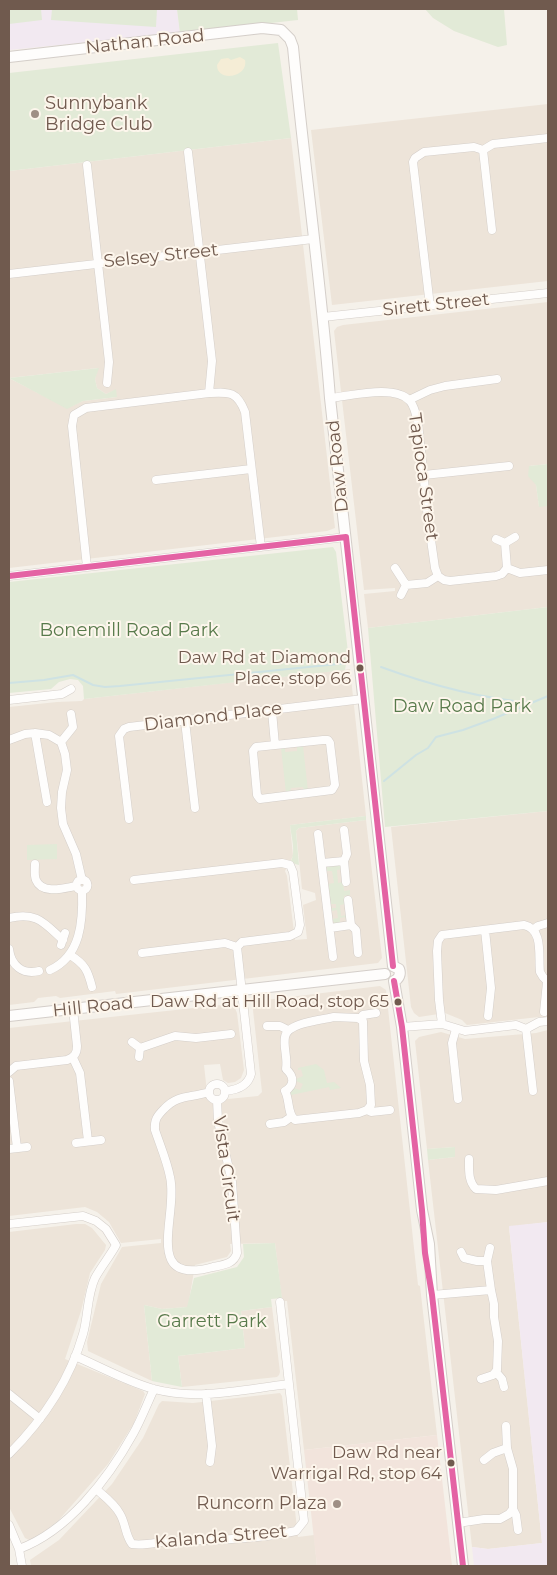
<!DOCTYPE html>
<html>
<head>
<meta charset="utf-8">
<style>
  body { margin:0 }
  #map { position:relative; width:557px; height:1575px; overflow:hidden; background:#f5f1ea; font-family:Montserrat,sans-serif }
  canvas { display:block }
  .frame { position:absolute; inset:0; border:10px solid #705a4e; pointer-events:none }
</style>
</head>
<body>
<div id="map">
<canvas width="557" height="1575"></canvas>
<div class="frame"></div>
</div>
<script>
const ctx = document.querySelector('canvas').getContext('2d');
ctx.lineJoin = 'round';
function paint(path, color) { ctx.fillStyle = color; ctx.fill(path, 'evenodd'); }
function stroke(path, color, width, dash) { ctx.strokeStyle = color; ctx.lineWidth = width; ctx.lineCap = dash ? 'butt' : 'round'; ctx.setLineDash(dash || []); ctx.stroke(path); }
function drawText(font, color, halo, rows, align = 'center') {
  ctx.font = font + ' Montserrat,sans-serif'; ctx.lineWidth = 4; ctx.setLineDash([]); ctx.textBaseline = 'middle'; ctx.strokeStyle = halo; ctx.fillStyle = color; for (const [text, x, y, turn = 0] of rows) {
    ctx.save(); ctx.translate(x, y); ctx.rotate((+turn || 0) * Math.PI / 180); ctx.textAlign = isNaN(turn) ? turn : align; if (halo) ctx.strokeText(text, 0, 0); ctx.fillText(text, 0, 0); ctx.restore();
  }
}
paint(new Path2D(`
  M548 104V281L332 305 311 130Z
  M291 138 335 528 327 531 9 568V378L67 408 83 401 117 397 113 391 106 394 97 388 95 379 98 368 9 378V171Z
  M548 302V464L529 466 536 485 539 506H548V607L368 628 364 594 395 591V588L364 590 334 331 337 327 343 325Z
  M350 669 366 816 290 825 293 856 285 871 287 876 295 940 307 939 303 905 316 900 315 893 302 889 296 831 299 828 366 820 382 958 378 963 116 994 115 991 60 998 56 996 38 998 34 1002 9 1005V707L57 702 82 701 84 699Z
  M548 811V1016L467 1025 462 1020 445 1013 419 1017 414 1013 411 1007 391 827Z
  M380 986 386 990 418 1285 420 1286 437 1435 304 1450 287 1301H282L275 1243 230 1244 231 1251 227 1257 195 1265 188 1307 162 1309 144 1305 152 1381 88 1351 87 1342 101 1284 122 1247 161 1243V1239L121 1243 109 1222 97 1212 85 1207 9 1216V1028L231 1004 234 1006 237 1013 244 1070 241 1078 235 1082 228 1083 223 1080 220 1064 204 1065 208 1101 258 1096 262 1092 253 1010 254 1005 257 1001Z
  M548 1030V1222L509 1227 542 1543 488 1549 472 1547 428 1160 455 1157V1147L427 1149 415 1041 419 1037 441 1032 465 1039 536 1033Z
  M76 1224H85L92 1228 106 1245 105 1250 90 1273 81 1311 65 1359 143 1391 145 1394 134 1423 108 1464 58 1521 37 1537 29 1540 25 1538 9 1507V1232Z
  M272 1307 280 1372 279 1375 277 1377 182 1387 178 1356 245 1348 241 1311Z
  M280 1393 282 1396 298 1537 314 1535 317 1566H31L30 1560 59 1540 112 1484 143 1438 159 1404 162 1401 193 1403Z`), '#ede4d9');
paint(new Path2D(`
  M437 1435 452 1566H317L304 1450Z`), '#f2e4dc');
paint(new Path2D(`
  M9 9H177L180 33 9 50Z
  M548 1222V1566H474L472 1547 488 1549 542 1543 509 1226Z`), '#f2e9f1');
paint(new Path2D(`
  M9 9H41L42 20 9 24Z
  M52 9H157L156 27 51 20Z
  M177 9H297L298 20 180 33Z
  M425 9H504L507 45 498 47 454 31 433 18Z
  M278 43 291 138 9 171V73Z
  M99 368 95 379 97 388 106 394 116 389 117 397 83 401 67 409 9 378Z
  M548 464V506L539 507 536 485 528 476 529 466Z
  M333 547 336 552 348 652 345 670 84 699 83 686 78 680 70 679 59 682 51 689 9 693V582Z
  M548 607V811L385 827 368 628Z
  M297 746H303L308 791H304L303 787 291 788 290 793H286L281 748H285V752L297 751Z
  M366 816V820L299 828 296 831 299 865 295 864 291 861C296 851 291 836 290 825Z
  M57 844V859L27 860V845Z
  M341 865 342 869 337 870 338 883 343 882 344 891 350 890V895L344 896 345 904 340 905 341 916 347 915V923L345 917 340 918V923L335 924 332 919 338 918 337 910 332 911 331 908H336V904H331L328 884 334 883 332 871H327L326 866Z
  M316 1064 324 1070 327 1083 334 1082 341 1088 330 1090 329 1087 291 1095 290 1092 294 1088 300 1090 303 1084 296 1081V1079L303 1076 301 1069 298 1070V1068Z
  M455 1147V1157L428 1160 427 1149Z
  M275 1243 282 1298 271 1299 272 1307 241 1311 245 1348 178 1356 182 1387 152 1381 144 1305 162 1309 187 1307 194 1278 237 1267 244 1257 243 1244Z`), '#e2ead7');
paint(new Path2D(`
  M240 57 245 60C249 77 217 83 217 65L221 59 228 58 231 60Z`), '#f5edd6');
stroke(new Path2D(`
  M381 667C430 685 479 698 531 703
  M9 683 44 680 73 675 93 685 105 687 120 686 348 663
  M384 781 416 755 428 748 436 737 463 730 493 719 548 696`), '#cee2e3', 2);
const minor = new Path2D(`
  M483 150 492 230
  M188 152 212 361 209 393
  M87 165 109 362 107 383
  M9 274 313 239
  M430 306 413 162 415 158 424 152 474 147 483 150 493 144 548 138
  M323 317 548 293
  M330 398C351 396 395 384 410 401 415 407 416 415 418 423L428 519 435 568 438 576
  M409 400 430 390 445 386 497 379
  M424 475 509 466
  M156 480 251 469
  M496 539 505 543 515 537
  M505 543 507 568
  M87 567 72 426 74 415 86 408 209 393C229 392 237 391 245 412L261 547
  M395 568 406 585 401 595
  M9 576 346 537
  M406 585 427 583 438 576 444 580 450 581 496 576 502 574 507 568 520 573 548 570
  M9 700 62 694 71 689
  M272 711 275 745
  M185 721 195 808
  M35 733 47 802
  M9 740 25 734 35 733 49 735 61 742 65 754 67 770 62 792 61 808 63 824 76 854 82 880
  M323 740H328L330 743 335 785 332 790 260 799 257 795 253 751 256 747Z
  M61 742 73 727 71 714
  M129 819 119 736 124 729 129 727 363 699
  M318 834 333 957
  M344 861 347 854 344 830
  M322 863 344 861 346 882
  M35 864C35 869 34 876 36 880 42 895 65 888 76 886
  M76.5 885a5.5 5.5 0 1 1 11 0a5.5 5.5 0 1 1-11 0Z
  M134 880 282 863 290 865 293 872 300 925 298 932 290 936 242 942 237 947 251 1074C248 1086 237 1090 225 1091
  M9 918C37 912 43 922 63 940
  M351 925 356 930 358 953
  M330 928 351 925 348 900
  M534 929 538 926 548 923
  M485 930 491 988 488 1016
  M61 945 65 933
  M9 949C11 966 23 975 39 971
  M142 953 225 943 237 947
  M70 955C85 964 88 971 92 987
  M50 970C81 956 83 921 82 891
  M544 1012 547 982
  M334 1017 358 1018 363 1021 364 1061 370 1085 371 1105 367 1110 359 1113 295 1120C287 1114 290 1100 285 1091 295 1085 294 1076 286 1069 288 1058 283 1047 285 1037 287 1023 321 1020 334 1017Z
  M360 1019 363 1015 376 1013
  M442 1024 439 1000 437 951 438 941 442 935 524 925C544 929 538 957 540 972L543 977 548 982
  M267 1026H280L288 1030
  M402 1027 442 1024 465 1031 516 1025 526 1029 539 1022 548 1021
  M456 1029 452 1043 458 1099
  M526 1029 533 1091
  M132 1042 140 1048 139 1057
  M140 1048 175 1036 196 1038 231 1034
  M73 1058 80 1073 88 1141
  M9 1072 16 1066 67 1060C74 1057 77 1054 77 1046L73 1009
  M9 1081 17 1148
  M209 1092a8 8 0 1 1 16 0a8 8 0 1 1-16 0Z
  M209 1092C191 1098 178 1094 164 1109 157 1116 154 1120 155 1130 160 1145 167 1161 170 1177 179 1215 141 1287 213 1267 223 1265 234 1264 237 1253L232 1182 218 1121 217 1100
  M367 1110 371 1112 390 1110
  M270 1124 284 1122 291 1117
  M76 1143 101 1140
  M9 1149 27 1147
  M469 1159C469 1170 468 1181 476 1189L496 1190 548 1181
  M9 1224 83 1216 96 1221 106 1229 116 1245C110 1256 101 1267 95 1278 87 1295 88 1317 83 1334 70 1380 42 1421 9 1454
  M461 1252 464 1258 477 1261H487
  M432 1295 491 1290
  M75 1356C101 1367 127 1382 154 1389 198 1401 245 1389 289 1384
  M496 1372 502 1379 504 1387
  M481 1379 493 1375 497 1370 498 1341 494 1317V1304L491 1290 487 1261 490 1248
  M9 1394 40 1419
  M206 1394 212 1446 210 1462
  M506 1426 507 1448 513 1469V1509L516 1515 518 1530
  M484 1460 493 1453 507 1448
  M96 1489C104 1496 115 1504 120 1514 126 1524 125 1535 132 1544 145 1546 157 1542 170 1541 211 1540 255 1540 296 1531L304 1521 280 1302
  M458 1523 484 1519H500L509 1514 513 1509
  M9 1525 19 1549 22 1566
  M19 1549C68 1531 108 1479 133 1434 141 1420 147 1404 154 1389`);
const tertiary = new Path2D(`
  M9 57 262 28 281 30 290 39 293 47C304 164 321 281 330 398L393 966
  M393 966 399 969C401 974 399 979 394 981
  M394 981 402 1027 422 1210 429 1244 432 1295 463 1566
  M9 1016 385 974`);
stroke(minor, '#d4cec9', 9);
stroke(tertiary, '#d4cec9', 12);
stroke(minor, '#fefdfc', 8);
stroke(tertiary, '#fefdfc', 10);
stroke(new Path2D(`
  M346 537 393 966
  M9 576 346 537
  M394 981 402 1027 422 1210 425 1253 432 1295 463 1566`), '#e463a4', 6);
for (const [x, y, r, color] of [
  [35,114,5,"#9f8f85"],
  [360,668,4.5,"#705a4e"],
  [398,1002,4.5,"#705a4e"],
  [451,1463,4.5,"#705a4e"],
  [337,1504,5,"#9f8f85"]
]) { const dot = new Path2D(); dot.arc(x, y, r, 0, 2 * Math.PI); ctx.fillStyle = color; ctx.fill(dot); stroke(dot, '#fdf6ec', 2); }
drawText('17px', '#705a4e', '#fdf6ec', [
  ["Daw Rd at Diamond",351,658],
  ["Place, stop 66",351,679],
  ["Daw Rd at Hill Road, stop 65",389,1002],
  ["Daw Rd near",442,1453],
  ["Warrigal Rd, stop 64",442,1474]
], 'right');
drawText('18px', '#705a4e', '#fdf6ec', [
  ["Nathan Road",145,42,-6],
  ["Selsey Street",161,256,-6],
  ["Sirett Street",436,305,-6],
  ["Daw Road",338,466,-96],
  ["Tapioca Street",423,477,82],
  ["Diamond Place",213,717,-7],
  ["Hill Road",93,1007,-6],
  ["Vista Circuit",226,1169,82],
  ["Kalanda Street",221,1537,-5]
]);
drawText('18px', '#705a4e', '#fdf6ec', [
  ["Sunnybank",45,104],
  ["Bridge Club",45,125],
  ["Runcorn Plaza",327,1504,"right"]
], 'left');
drawText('18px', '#587a4b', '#fdf6ec', [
  ["Bonemill Road Park",129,631],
  ["Daw Road Park",462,707],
  ["Garrett Park",212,1322]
]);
</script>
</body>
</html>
